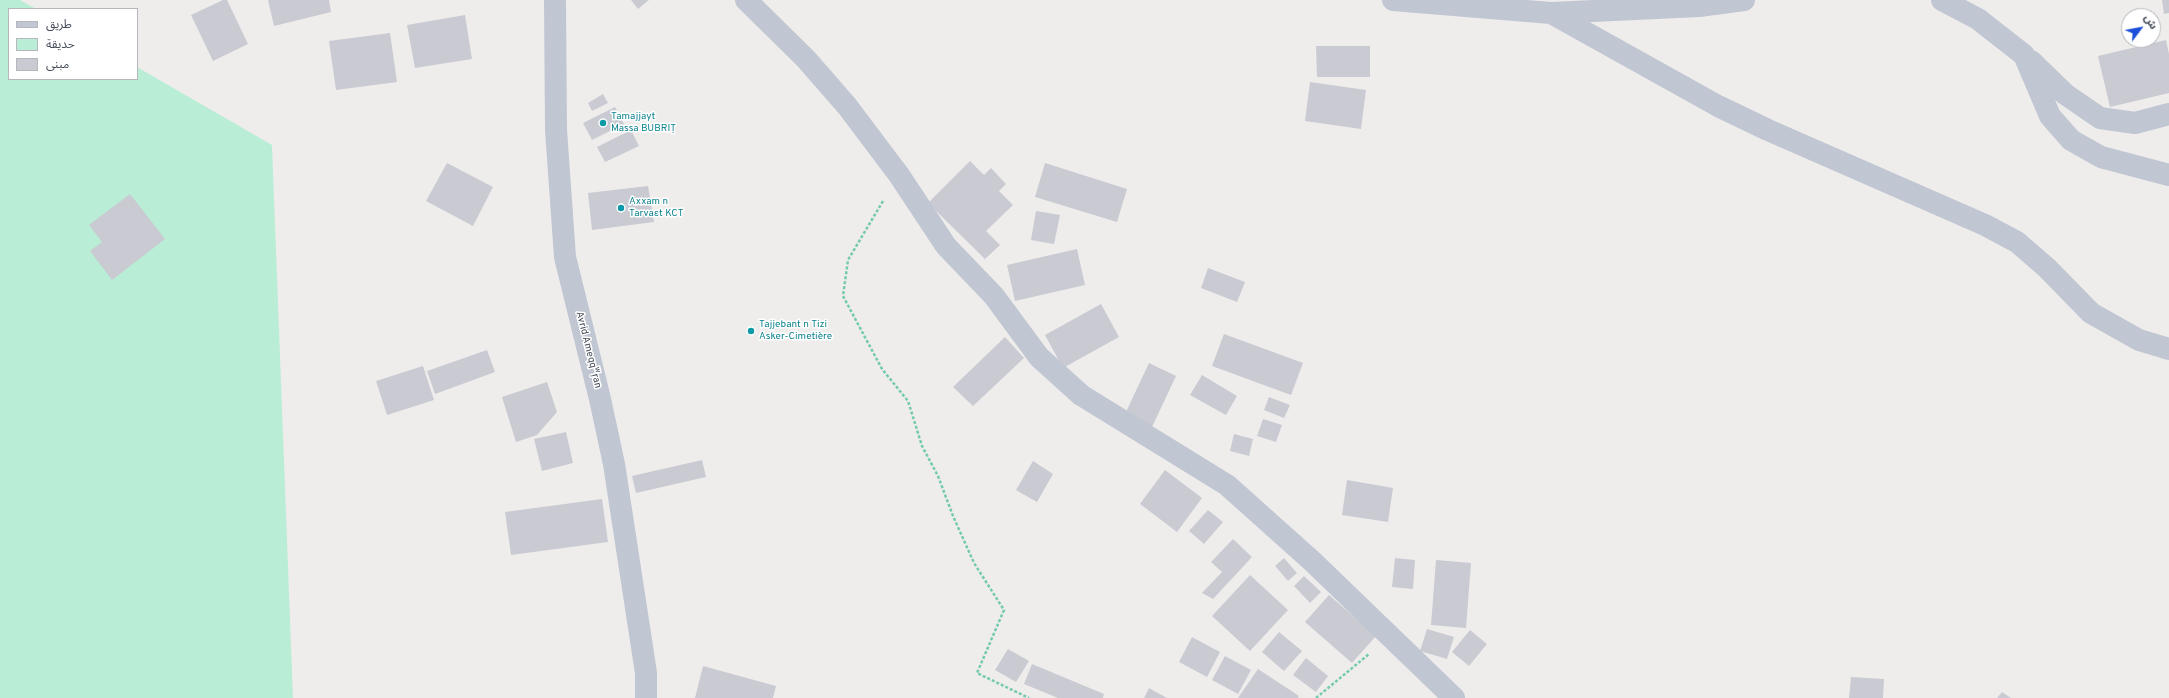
<!DOCTYPE html>
<html>
<head>
<meta charset="utf-8">
<style>
  body { margin:0 }
  #map { position:relative; width:2169px; height:698px; overflow:hidden; background:#efedec; font-family:Overpass,"Noto Sans Arabic",sans-serif }
  canvas { display:block }
  .legend { position:absolute; left:8px; top:8px; width:130px; height:72px; box-sizing:border-box; background:#fff; border:1px solid #b5b7bd; margin:0; padding:5px 7px; list-style:none; font-size:12px; color:#454c59 }
  .legend li { display:flex; align-items:center; gap:8px; height:20px }
  .legend b { width:20px; border:1px solid #b5b7bd }
  .north { position:absolute; left:2121px; top:8px; width:40px; height:40px; box-sizing:border-box; background:#fff; border:1px solid #b5b7bd; border-radius:50%; rotate:58deg; font-size:11px; font-weight:700; line-height:16px; text-align:center; color:#454c59 }
  .north::after { content:''; display:block; margin:auto; width:14px; height:18px; background:#1c4fda; clip-path:polygon(50% 0,100% 100%,50% 72%,0 100%) }
</style>
</head>
<body>
<div id="map">
<canvas width="2169" height="698"></canvas>
<ul class="legend">
<li><b style="height:5px;background:#c0c6d2"></b>طريق</li>
<li><b style="height:11px;background:#baedd6"></b>حديقة</li>
<li><b style="height:11px;background:#c9cad2"></b>مبنى</li>
</ul>
<div class="north">ش</div>
</div>
<script>
const ctx = document.querySelector('canvas').getContext('2d');
ctx.lineJoin = 'round';
function paint(path, color) { ctx.fillStyle = color; ctx.fill(path, 'evenodd'); }
function stroke(path, color, width, dash) { ctx.strokeStyle = color; ctx.lineWidth = width; ctx.lineCap = dash ? 'butt' : 'round'; ctx.setLineDash(dash || []); ctx.stroke(path); }
function drawText(font, color, halo, rows, align = 'center') {
  ctx.font = font + ' Overpass,sans-serif'; ctx.lineWidth = 3; ctx.setLineDash([]); ctx.textBaseline = 'middle'; ctx.strokeStyle = halo; ctx.fillStyle = color; for (const [text, x, y, turn = 0] of rows) {
    ctx.save(); ctx.translate(x, y); ctx.rotate((+turn || 0) * Math.PI / 180); ctx.textAlign = isNaN(turn) ? turn : align; if (halo) ctx.strokeText(text, 0, 0); ctx.fillText(text, 0, 0); ctx.restore();
  }
}
paint(new Path2D(`
  M0 0H20L36 9H9V79H137V67L272 145 293 698H0Z`), '#baedd6');
paint(new Path2D(`
  M223 0H227L248 44 213 61 191 15Z
  M268 0H329L331 12 274 26Z
  M631 0H649L638 9Z
  M2162 0H2169V13L2164 14Z
  M465 15 472 59 415 68 407 25Z
  M390 33 397 82 336 90 329 41Z
  M2166 40 2169 54V93L2110 107 2098 56Z
  M1316 46H1370V77H1317Z
  M1310 82 1366 90 1361 129 1305 121Z
  M603 94 608 103 592 111 588 103Z
  M615 107 624 124 592 140 583 123Z
  M631 130 639 146 605 162 597 147Z
  M970 161 984 175 991 168 1006 184 999 191 1013 205 986 231 1000 245 985 259 928 203Z
  M447 163 493 187 473 226 426 201Z
  M1045 163 1127 189 1117 222 1035 197Z
  M648 186 654 222 592 230 588 193Z
  M130 194 165 239 112 280 90 251 102 242 89 225Z
  M1036 211 1060 215 1054 244 1031 240Z
  M1077 249 1085 285 1015 301 1007 265Z
  M1208 268 1245 282 1237 302 1201 288Z
  M1101 304 1119 337 1063 368 1045 335Z
  M1224 334 1303 363 1291 395 1212 366Z
  M1005 337 1024 358 973 406 953 387Z
  M487 350 495 372 435 394 427 371Z
  M1149 363 1176 376 1152 427 1125 414Z
  M423 366 434 400 387 415 376 381Z
  M1202 375 1237 396 1226 415 1190 395Z
  M547 382 557 412 537 435 516 442 502 397Z
  M1269 397 1290 405 1284 418 1264 410Z
  M1263 419 1282 425 1276 442 1257 436Z
  M566 432 573 463 542 471 534 439Z
  M1234 434 1253 439 1249 456 1230 451Z
  M702 460 706 477 636 493 632 476Z
  M1033 461 1053 474 1037 502 1016 490Z
  M1165 470 1202 498 1177 532 1140 504Z
  M1347 480 1393 488 1388 522 1342 515Z
  M602 499 608 542 511 555 505 512Z
  M1208 510 1223 522 1204 544 1189 531Z
  M1233 539 1252 557 1213 599 1202 593 1222 572 1211 562Z
  M1284 558 1297 573 1288 581 1275 566Z
  M1395 558 1415 560 1413 589 1392 587Z
  M1436 560 1471 563 1466 628 1431 625Z
  M1250 575 1288 610 1250 651 1212 616Z
  M1304 576 1321 592 1310 603 1294 586Z
  M1329 595 1376 636 1352 663 1305 622Z
  M1427 629 1454 637 1447 659 1420 651Z
  M1470 630 1487 644 1469 666 1452 652Z
  M1279 632 1302 651 1284 671 1262 652Z
  M1192 637 1220 652 1207 677 1179 662Z
  M1008 649 1029 661 1016 682 995 670Z
  M1225 656 1251 670 1238 694 1212 680Z
  M1306 658 1328 676 1316 692 1293 675Z
  M1032 664 1104 694 1103 698H1058L1024 684Z
  M703 666 776 686 773 698H695Z
  M1258 669 1299 696 1298 698H1238Z
  M1851 677 1884 679 1883 698H1849Z
  M1149 688 1167 698H1144Z
  M2002 692 2011 698H1997Z`), '#c9cad2');
stroke(new Path2D(`
  M883 201 848 260 843 296 882 369 908 401 922 446 938 476 953 516 974 563 1004 610 977 673 1029 698
  M1316 698 1369 654`), '#73caae', 2.5, [3, 2]);
stroke(new Path2D(`
  M555 0 556 130 565 257 600 399 614 464 646 673V698
  M746 0 806 59 847 106 899 175 946 246 994 296 1039 357 1081 395 1227 485 1312 561 1454 698
  M1393 0 1551 13 1699 6 1744 0
  M1942 0 1978 19 2024 55 2050 116 2071 140 2101 157 2169 175
  M1551 13 1718 106 1768 130 1985 225 2017 242 2047 268 2091 313 2139 340 2169 349
  M2031 61 2065 94 2100 118 2135 123 2169 114`), '#c0c6d2', 22);
for (const [x, y, r, color] of [
  [603,123,4,"#0f9aa8"],
  [621,208,4,"#0f9aa8"],
  [751,331,4,"#0f9aa8"]
]) { const dot = new Path2D(); dot.arc(x, y, r, 0, 2 * Math.PI); ctx.fillStyle = color; ctx.fill(dot); stroke(dot, '#fff', 1.5); }
drawText('10px', '#0d838f', '#fff', [
  ["Tamajjayt",611,117],
  ["Massa BUBRIṬ",611,129],
  ["Axxam n",629,202],
  ["Tarvaɛt KCT",629,214],
  ["Tajjebant n Tizi",759,325],
  ["Asker-Cimetière",759,337]
], 'left');
drawText('10px', '#454c59', '#fff', [
  ["Avrid Ameqqʷṛan",588,350,76]
]);
</script>
</body>
</html>
